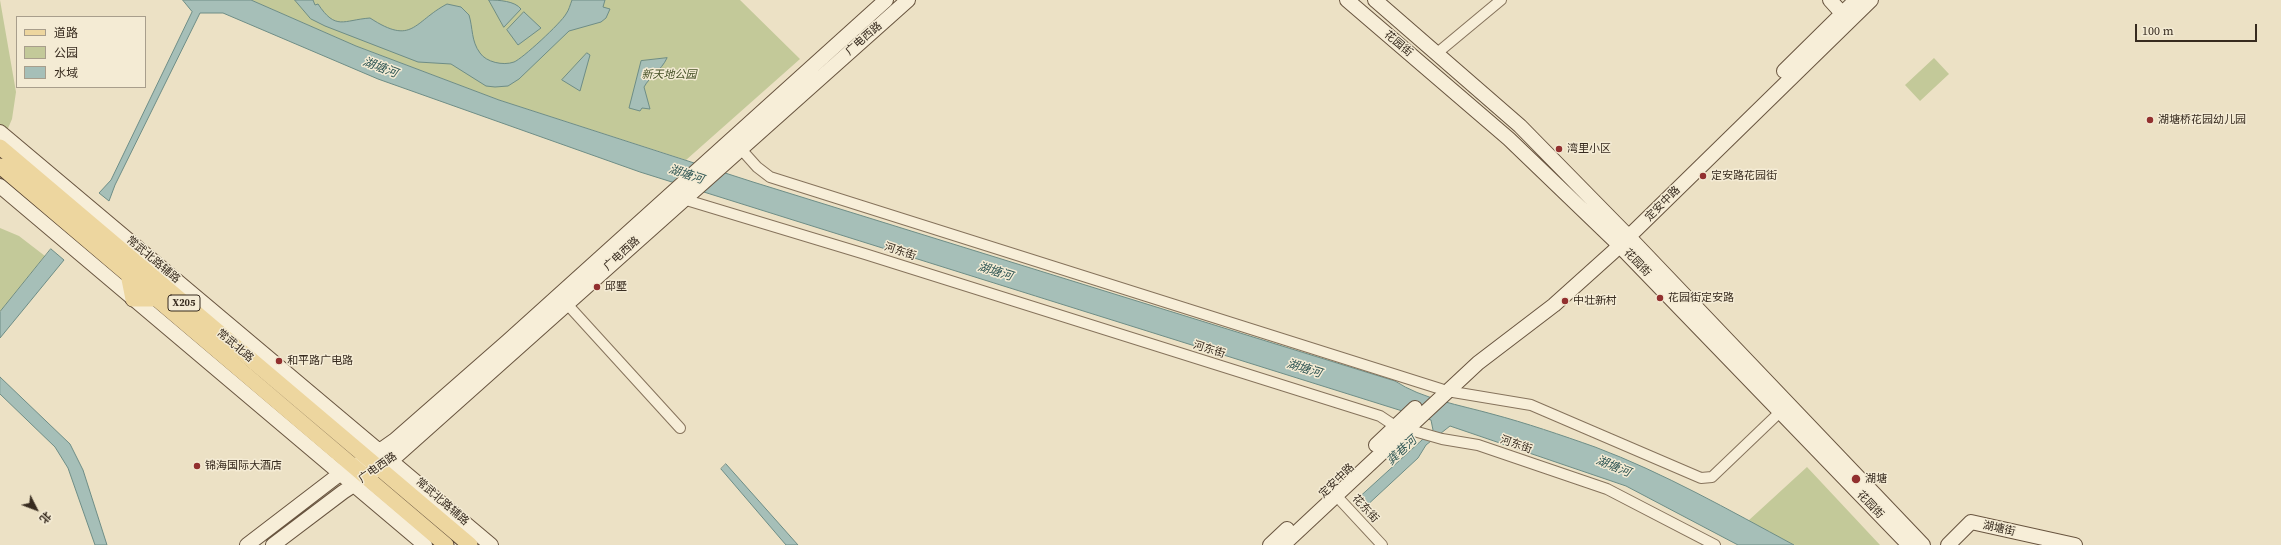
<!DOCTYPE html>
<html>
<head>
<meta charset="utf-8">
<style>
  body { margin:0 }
  #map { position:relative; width:2281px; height:545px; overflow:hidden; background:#ece1c5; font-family:"Source Serif 4","Noto Sans SC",serif }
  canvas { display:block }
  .legend { position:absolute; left:16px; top:16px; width:130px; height:72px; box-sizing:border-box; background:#f4ebd4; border:1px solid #a89e8c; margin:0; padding:5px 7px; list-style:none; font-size:12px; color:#372b1f }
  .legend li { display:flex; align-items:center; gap:8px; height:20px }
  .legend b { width:20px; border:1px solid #a89e8c }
  .north { position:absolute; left:16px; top:489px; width:40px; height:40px; -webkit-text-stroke:3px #f4ebd4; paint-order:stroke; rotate:132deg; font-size:11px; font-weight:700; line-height:16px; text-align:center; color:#372b1f }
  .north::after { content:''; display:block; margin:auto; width:14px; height:18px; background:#372b1f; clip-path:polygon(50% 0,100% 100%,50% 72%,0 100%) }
  .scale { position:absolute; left:2135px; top:24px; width:122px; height:18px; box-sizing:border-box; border:2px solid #372b1f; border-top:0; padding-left:5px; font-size:12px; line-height:14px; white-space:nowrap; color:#372b1f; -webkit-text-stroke:3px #f4ebd4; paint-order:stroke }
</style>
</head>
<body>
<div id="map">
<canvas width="2281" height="545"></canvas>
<ul class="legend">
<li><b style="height:5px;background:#edd69f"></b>道路</li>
<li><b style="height:11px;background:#c3c999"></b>公园</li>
<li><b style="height:11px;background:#a6bfb8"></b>水域</li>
</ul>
<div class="north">北</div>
<div class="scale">100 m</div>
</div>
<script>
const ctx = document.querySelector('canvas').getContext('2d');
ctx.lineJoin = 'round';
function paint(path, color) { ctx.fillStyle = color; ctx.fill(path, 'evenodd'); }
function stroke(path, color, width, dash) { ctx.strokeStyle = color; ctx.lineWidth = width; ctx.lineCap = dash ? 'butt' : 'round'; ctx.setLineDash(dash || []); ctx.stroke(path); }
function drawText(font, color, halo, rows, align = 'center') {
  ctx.font = font + ' "Source Serif 4","Noto Sans SC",serif'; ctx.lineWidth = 3; ctx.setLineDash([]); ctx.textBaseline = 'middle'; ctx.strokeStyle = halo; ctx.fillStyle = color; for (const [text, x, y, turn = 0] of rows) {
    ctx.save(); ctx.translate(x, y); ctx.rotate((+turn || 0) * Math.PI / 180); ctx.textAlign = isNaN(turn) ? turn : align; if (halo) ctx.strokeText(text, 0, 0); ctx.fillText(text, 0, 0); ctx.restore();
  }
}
paint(new Path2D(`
  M0 0 16 92 12 119 6 133 0 128Z
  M251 0H740L800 59 686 160 499 100 356 46Z
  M1934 58 1949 74 1920 101 1905 85Z
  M0 228 19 236 45 256 0 312Z
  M1807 467 1880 545H1794L1748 521Z`), '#c3c999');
const water = new Path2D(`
  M183 0H251L356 46 499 100 753 182 1395 381C1422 399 1460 405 1492 414 1526 423 1561 435 1595 447 1664 473 1729 510 1794 545H1738L1626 486 1450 426 1426 445 1418 458 1363 509 1355 501 1433 430 1431 420 640 172 378 79 223 13H200L115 185 109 201 99 193 111 180 192 12Z
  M295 0H313L315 5 318 4C336 31 343 20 370 18 413 46 413 22 447 4L461 7 469 15C473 28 471 41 480 53 486 62 503 66 514 62 522 59 561 23 566 14 569 10 570 5 572 0H605L603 7 610 9 606 18 601 22 569 31 519 79 508 86 495 87 486 86 451 64 418 62 325 26 311 19Z
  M489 0C499 0 515 1 521 9L504 27Z
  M524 12 541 28 518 45 507 30Z
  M587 53 590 55 580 91 562 80Z
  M667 58C661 71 650 76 644 87L650 109 642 108 640 111 629 108 641 61Z
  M51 249 64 260 0 338V312Z
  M0 377 70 444 83 470 107 545H95L68 468 55 447 0 394Z
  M726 464 798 545H786L721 469Z`);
paint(water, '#a6bfb8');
stroke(water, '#6e8d86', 1);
const street = new Path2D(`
  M1436 54 1501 0
  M740 148 757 167 770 177 1447 391 1531 405 1701 478 1712 477 1780 412
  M683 199 865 254 1380 416 1404 432 1414 431 1442 439 1478 445 1607 489 1715 545
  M567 304 680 428
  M1330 489 1382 545`);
const secondary = new Path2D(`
  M1347 0 1509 139 1613 239 1909 545
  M1375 0 1520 126 1629 237 1923 545
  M1830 0 1849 21
  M1784 71 1856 0
  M0 132 491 545
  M0 186 425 545
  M1376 445 1415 408
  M247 545 341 473 368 459 395 440 508 341 886 0
  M273 545 343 492 392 460 908 0
  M1270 545 1287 529
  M1283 545 1478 363 1554 305 1613 252 1871 0
  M1948 545 1971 522 2075 545`);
const primary = new Path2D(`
  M0 147 470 545
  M0 166 446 545
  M128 274 133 299H158`);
stroke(street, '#86735c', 12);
stroke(secondary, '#68543f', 16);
stroke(primary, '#544130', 17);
stroke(street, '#f7eed8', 10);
stroke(secondary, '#f7eed8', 14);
stroke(primary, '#edd69f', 15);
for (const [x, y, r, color] of [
  [2150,120,4,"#92302f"],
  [1559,149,4,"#92302f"],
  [1703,176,4,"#92302f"],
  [597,287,4,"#92302f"],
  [1660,298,4,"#92302f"],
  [1565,301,4,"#92302f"],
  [279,361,4,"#92302f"],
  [197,466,4,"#92302f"],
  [1856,479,5,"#92302f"]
]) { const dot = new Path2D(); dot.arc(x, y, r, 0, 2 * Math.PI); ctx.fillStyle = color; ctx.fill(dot); stroke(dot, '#f4ebd4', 1.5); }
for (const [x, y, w] of [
  [184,303,32]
]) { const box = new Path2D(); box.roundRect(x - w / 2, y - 8, w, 16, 3); ctx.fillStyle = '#f4ebd4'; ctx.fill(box); stroke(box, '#372b1f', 1); }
drawText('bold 10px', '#372b1f', null, [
  ["X205",184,303]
]);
drawText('11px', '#372b1f', '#f4ebd4', [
  ["广电西路",864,39,-41],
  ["花园街",1398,44,40],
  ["定安中路",1663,204,-45],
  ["河东街",900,252,18],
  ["广电西路",622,254,-42],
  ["常武北路辅路",153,260,40],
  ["花园街",1637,263,46],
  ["常武北路",235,346,40],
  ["河东街",1209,350,17],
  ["河东街",1516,445,19],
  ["广电西路",378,468,-35],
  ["定安中路",1337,481,-44],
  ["常武北路辅路",442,502,41],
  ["花园街",1870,505,46],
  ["花东街",1365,509,47],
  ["湖塘街",1999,529,12]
]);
drawText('italic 11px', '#465227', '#f4ebd4', [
  ["新天地公园",669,75]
]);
drawText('11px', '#372b1f', '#f4ebd4', [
  ["湖塘桥花园幼儿园",2158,120],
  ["湾里小区",1567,149],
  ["定安路花园街",1711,176],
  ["邱墅",605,287],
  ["花园街定安路",1668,298],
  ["中壮新村",1573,301],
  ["和平路广电路",287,361],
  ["锦海国际大酒店",205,466],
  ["湖塘",1865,479]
], 'left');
drawText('italic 12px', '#2f5654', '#f4ebd4', [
  ["湖塘河",380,68,21],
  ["湖塘河",686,175,18],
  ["湖塘河",995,272,17],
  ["湖塘河",1304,369,17],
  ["龚巷河",1402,451,-43],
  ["湖塘河",1613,467,22]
]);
</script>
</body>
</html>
